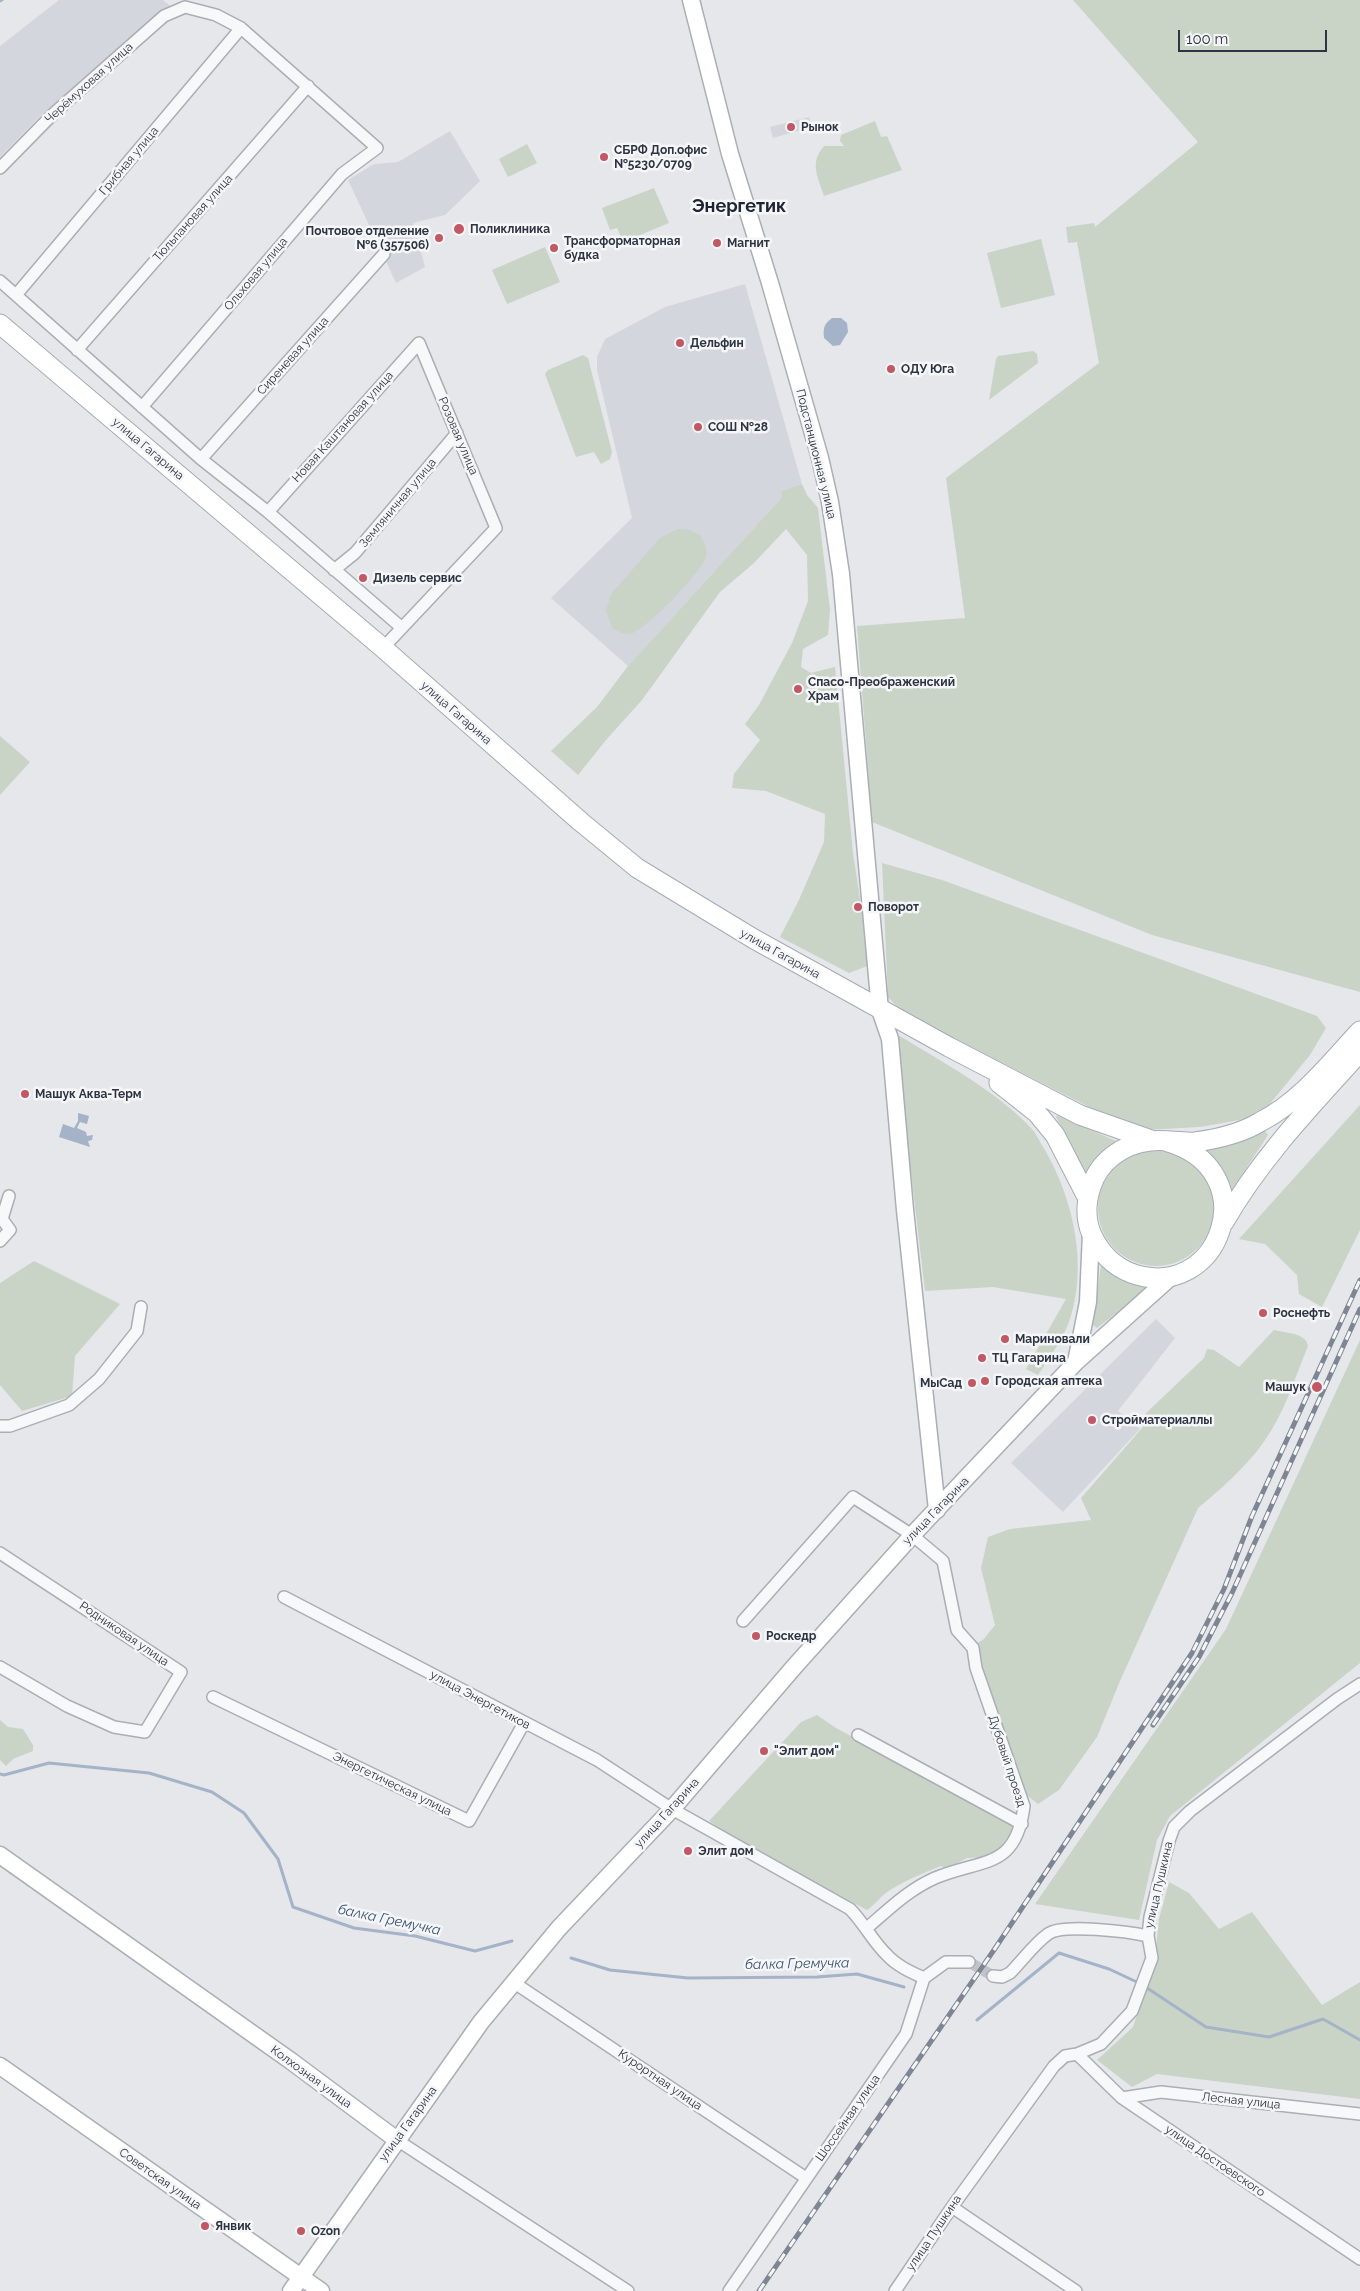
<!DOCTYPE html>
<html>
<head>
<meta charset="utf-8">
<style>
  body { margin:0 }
  #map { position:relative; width:1360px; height:2291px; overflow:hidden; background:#e5e7eb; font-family:Raleway,sans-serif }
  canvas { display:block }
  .scale { position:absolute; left:1178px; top:30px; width:149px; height:22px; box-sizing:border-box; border:2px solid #2e3442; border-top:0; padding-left:6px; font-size:15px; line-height:18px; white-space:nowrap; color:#2e3442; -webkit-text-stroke:4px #f4f6f8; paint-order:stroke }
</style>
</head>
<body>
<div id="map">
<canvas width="1360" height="2291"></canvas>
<div class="scale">100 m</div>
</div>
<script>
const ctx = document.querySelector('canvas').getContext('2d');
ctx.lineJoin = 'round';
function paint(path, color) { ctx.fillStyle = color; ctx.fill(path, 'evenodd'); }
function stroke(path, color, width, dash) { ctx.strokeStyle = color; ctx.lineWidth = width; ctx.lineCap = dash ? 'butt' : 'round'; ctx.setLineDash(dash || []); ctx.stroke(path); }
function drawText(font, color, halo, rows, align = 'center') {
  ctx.font = font + ' Raleway,sans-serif'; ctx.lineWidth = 5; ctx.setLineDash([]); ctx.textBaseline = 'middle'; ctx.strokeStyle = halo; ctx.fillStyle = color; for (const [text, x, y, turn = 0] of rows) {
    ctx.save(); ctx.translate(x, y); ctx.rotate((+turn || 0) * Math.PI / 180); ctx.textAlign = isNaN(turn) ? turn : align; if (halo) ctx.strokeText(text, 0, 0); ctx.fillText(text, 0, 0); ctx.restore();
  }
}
paint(new Path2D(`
  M59 0H163L173 8 43 113 0 157V46Z
  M809 117 812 127 773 138 770 127Z
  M450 131 480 181 445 215 413 223 425 267 396 283 348 180 374 164 398 162Z
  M745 284 802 484 781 491 782 497 628 666 551 598 632 518 597 370V357L605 339 665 307Z
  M1156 1319 1175 1338 1118 1411 1140 1429 1063 1512 1011 1463Z`), '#d3d6dc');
paint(new Path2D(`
  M1073 0H1360V992L1152 935 872 822 857 626 965 618 946 478 1099 363 1077 242 1068 243 1066 227 1094 223 1095 227 1198 142Z
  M875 121 881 137 887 136 902 170 824 196C818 177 809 163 824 146H844L840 141 841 135Z
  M527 144 537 163 508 177 499 159Z
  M654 188 669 223 623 242 617 228 610 230 602 208Z
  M1041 239 1055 295 1001 308 987 253Z
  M545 247 560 282 507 304 492 270Z
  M1033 351 1037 354 1038 363 989 400 996 359 998 356Z
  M583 355 588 358 612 452 610 459 601 464 594 452 576 457 545 374 548 370Z
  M802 484 807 495 818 508 830 610 828 635 803 649 801 667 811 673 835 667 853 853 870 965 849 973 780 937 798 902 824 842 825 814 766 791 732 788 734 774 760 740 745 724 759 705 792 643 808 601 807 555 786 529 754 563 720 592 642 700 606 740 578 775 551 751 597 707 628 666 782 497 781 491Z
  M678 529 689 530 700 535C704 542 708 550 706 557 701 573 645 631 630 634 623 634 617 631 612 628L606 611 611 594 660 538Z
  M0 736 30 762 0 795Z
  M882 863 942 880 1317 1016 1326 1028 1310 1055 1269 1105 1245 1119 1200 1127 1143 1130 1103 1114 902 1012 888 997Z
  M900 1036C945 1064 994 1089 1031 1128 1037 1134 1040 1143 1045 1150 1073 1199 1088 1264 1070 1319 1064 1338 1049 1358 1038 1375L1026 1369 1066 1299 993 1287 925 1291 895 1037Z
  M1360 1105V1230L1322 1307 1299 1294 1297 1275 1265 1244 1239 1239Z
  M1057 1115 1116 1141 1098 1156 1085 1174 1070 1142 1056 1117Z
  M1265 1131 1268 1135 1230 1193 1221 1169 1201 1147 1233 1141Z
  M1098 1208a58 58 0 1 1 116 0a58 58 0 1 1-116 0Z
  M34 1261 120 1304 75 1356 72 1396 22 1411 0 1385V1283Z
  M1101 1265 1124 1280 1152 1286 1097 1328 1093 1325Z
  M1274 1330C1285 1333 1307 1333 1308 1346 1295 1377 1285 1412 1265 1440 1251 1462 1219 1491 1198 1508L1120 1681 1097 1737 1059 1790 1038 1804 1024 1793 975 1644 983 1640 995 1625 981 1568 988 1537 1010 1529 1091 1520 1081 1498 1143 1427V1416L1204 1358 1207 1349 1214 1350 1239 1367Z
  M1360 1340V1663L1170 1816 1157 1840 1139 1920 1035 1904 1226 1629Z
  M817 1715 836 1728 1004 1818 1014 1828 1004 1847 991 1857 967 1858 946 1869 941 1866C923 1873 904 1881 887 1892 880 1897 875 1905 867 1910L744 1845 709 1821 801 1722Z
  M0 1720 8 1727 23 1729 33 1745V1751L13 1759 6 1766 0 1760Z
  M1169 1882 1189 1893 1219 1929 1252 1912 1322 2005 1360 1982V2099L1157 2074 1132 2087 1097 2060 1133 2027 1155 1957 1159 1919Z`), '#c9d4c7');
paint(new Path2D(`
  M832 318H841L847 323 848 332 840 345 833 346 824 338C823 328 824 324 832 318Z
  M78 1113 89 1116 87 1124 80 1122 77 1128 86 1132 87 1136 93 1135 92 1140 88 1141 90 1147 59 1137 63 1124 74 1128 78 1121Z`), '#a4b3c7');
stroke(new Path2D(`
  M0 1 2 0
  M0 1774 4 1775 49 1763 149 1773 212 1792 244 1813 278 1859 293 1907 354 1928 415 1936 475 1951 512 1941
  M571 1958 610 1970 688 1978 817 1977 857 1974 904 1987
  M1144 1986 1206 2027 1269 2037 1323 2019 1360 2040
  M977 2020 1059 1953 1109 1969 1139 1983`), '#a4b3c7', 3);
stroke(new Path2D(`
  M969 1962 993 1976`), '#c0c3c9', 11, [11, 5.5]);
const street = new Path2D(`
  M0 168 53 114 164 16 185 7 216 15 241 28 377 148 342 174 142 407
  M0 281 201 459 268 512 402 628
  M16 295 241 28
  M77 350 308 86
  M201 459 384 254
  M268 512 419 343 496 528 383 648
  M334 570 355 553 457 433
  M0 1241 10 1230 2 1219 9 1196
  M0 1426H10L69 1405 99 1379 137 1331 141 1307
  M0 1553 181 1672 145 1732 114 1727 67 1706 0 1667
  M284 1597 597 1760 672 1809 850 1909C864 1923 873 1942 887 1955 897 1966 911 1972 924 1978
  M743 1621 853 1497 912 1535 943 1561 957 1630 973 1648 976 1668 1024 1806C1016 1870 983 1858 935 1878 908 1890 889 1909 867 1928
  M213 1697 469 1821 524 1723
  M858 1735 1022 1824
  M993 1976 1002 1977 1010 1973C1022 1961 1034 1944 1048 1934 1062 1923 1130 1932 1148 1936
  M513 1982 806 2178
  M1077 2054 1122 2098 1360 2259
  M1122 2098 1161 2092 1360 2114
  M397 2140 628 2291
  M952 2207 1076 2291
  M729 2291 906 2034 924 1978 946 1962H969
  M895 2291 952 2207 1054 2066 1065 2056 1077 2054 1101 2044 1132 2011 1152 1958 1148 1936 1150 1917 1169 1841 1174 1827 1190 1811 1337 1699 1360 1684`);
const secondary = new Path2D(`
  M691 0 730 154 770 283 820 458 830 502 841 574 880 1010 890 1039 905 1210 937 1510
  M1076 1362 1088 1302 1091 1233
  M0 1855 291 2061 397 2140
  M0 2066 321 2291
  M291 2291 481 2022 559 1928 672 1809 794 1667 917 1530 1076 1362 1173 1275`);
const primary = new Path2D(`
  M0 324 383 648 581 822 637 868 754 939 949 1047 1080 1115 1151 1140
  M999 1083 1037 1113 1055 1135 1087 1197
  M1165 1141C1269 1169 1220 1305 1131 1273 1113 1266 1100 1252 1092 1235 1085 1219 1086 1202 1091 1187 1099 1161 1123 1144 1150 1141 1165 1139 1180 1143 1195 1142 1217 1139 1242 1133 1260 1122 1301 1101 1329 1064 1360 1031
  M1224 1222C1260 1159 1311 1106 1360 1052`);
stroke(street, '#aaaeb5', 14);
stroke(secondary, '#aaaeb5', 19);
stroke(primary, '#a5abb5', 21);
stroke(street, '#f7f8f9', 11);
stroke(secondary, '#fff', 16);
stroke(primary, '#fff', 19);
const rail = new Path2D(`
  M1153 1725 1199 1657 1232 1593 1360 1309
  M759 2291 996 1947 1192 1653 1224 1589 1252 1516 1360 1280`);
stroke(rail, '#7f8693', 5);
stroke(rail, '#f4f6f8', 3, [9]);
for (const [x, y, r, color] of [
  [791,127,5,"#c25863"],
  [604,157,5,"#c25863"],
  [459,229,6,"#c25863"],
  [439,238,5,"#c25863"],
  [717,243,5,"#c25863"],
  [554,248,5,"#c25863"],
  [680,343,5,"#c25863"],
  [891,369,5,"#c25863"],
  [698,427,5,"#c25863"],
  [363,578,5,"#c25863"],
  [798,689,5,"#c25863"],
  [858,907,5,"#c25863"],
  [25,1094,5,"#c25863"],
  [1263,1313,5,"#c25863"],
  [1005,1339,5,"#c25863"],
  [982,1358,5,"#c25863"],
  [985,1381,5,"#c25863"],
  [972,1383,5,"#c25863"],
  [1317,1387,6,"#c25863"],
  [1092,1420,5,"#c25863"],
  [756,1636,5,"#c25863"],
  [764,1751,5,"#c25863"],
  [688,1851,5,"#c25863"],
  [205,2226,5,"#c25863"],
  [301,2231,5,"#c25863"]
]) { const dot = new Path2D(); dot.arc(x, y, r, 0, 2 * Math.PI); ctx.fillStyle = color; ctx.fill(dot); stroke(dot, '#f4f6f8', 2); }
drawText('12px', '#2e3442', '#f4f6f8', [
  ["Черёмуховая улица",89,83,-42],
  ["Грибная улица",129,161,-50],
  ["Тюльпановая улица",193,218,-48],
  ["Ольховая улица",256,274,-50],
  ["Сиреневая улица",293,356,-48],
  ["Новая Каштановая улица",343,427,-48],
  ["Розовая улица",458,436,67],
  ["улица Гагарина",148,449,40],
  ["Подстанционная улица",816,454,76],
  ["Земляничная улица",398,503,-50],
  ["улица Гагарина",456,713,41],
  ["улица Гагарина",780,954,29],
  ["улица Гагарина",936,1511,-46],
  ["Родниковая улица",124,1634,34],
  ["улица Энергетиков",480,1700,28],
  ["Дубовый проезд",1007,1761,72],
  ["Энергетическая улица",392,1784,26],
  ["улица Гагарина",667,1813,-48],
  ["улица Пушкина",1159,1885,-77],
  ["Колхозная улица",311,2077,36],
  ["Курортная улица",660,2080,34],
  ["Лесная улица",1241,2101,6],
  ["Шоссейная улица",848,2118,-55],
  ["улица Гагарина",408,2124,-54],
  ["улица Достоевского",1215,2161,34],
  ["Советская улица",160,2179,35],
  ["улица Пушкина",934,2233,-56]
]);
drawText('bold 12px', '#2e3442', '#f4f6f8', [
  ["Рынок",801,127],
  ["СБРФ Доп.офис",614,150],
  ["№5230/0709",614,164],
  ["Поликлиника",470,229],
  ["Почтовое отделение",429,231,"right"],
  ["№6 (357506)",429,245,"right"],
  ["Трансформаторная",564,241],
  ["будка",564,255],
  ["Магнит",727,243],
  ["Дельфин",690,343],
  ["ОДУ Юга",901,369],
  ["СОШ №28",708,427],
  ["Дизель сервис",373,578],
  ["Спасо-Преображенский",808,682],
  ["Храм",808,696],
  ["Поворот",868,907],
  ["Машук Аква-Терм",35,1094],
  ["Роснефть",1273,1313],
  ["Мариновали",1015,1339],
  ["ТЦ Гагарина",992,1358],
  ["Городская аптека",995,1381],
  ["МыСад",962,1383,"right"],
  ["Машук",1306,1387,"right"],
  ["Стройматериаллы",1102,1420],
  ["Роскедр",766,1636],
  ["\"Элит дом\"",774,1751],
  ["Элит дом",698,1851],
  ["Янвик",215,2226],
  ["Ozon",311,2231]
], 'left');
drawText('italic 14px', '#3c5172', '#f4f6f8', [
  ["балка Гремучка",389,1920,12],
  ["балка Гремучка",797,1964,-1]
]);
drawText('bold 18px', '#202533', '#f4f6f8', [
  ["Энергетик",739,207]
]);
</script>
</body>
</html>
